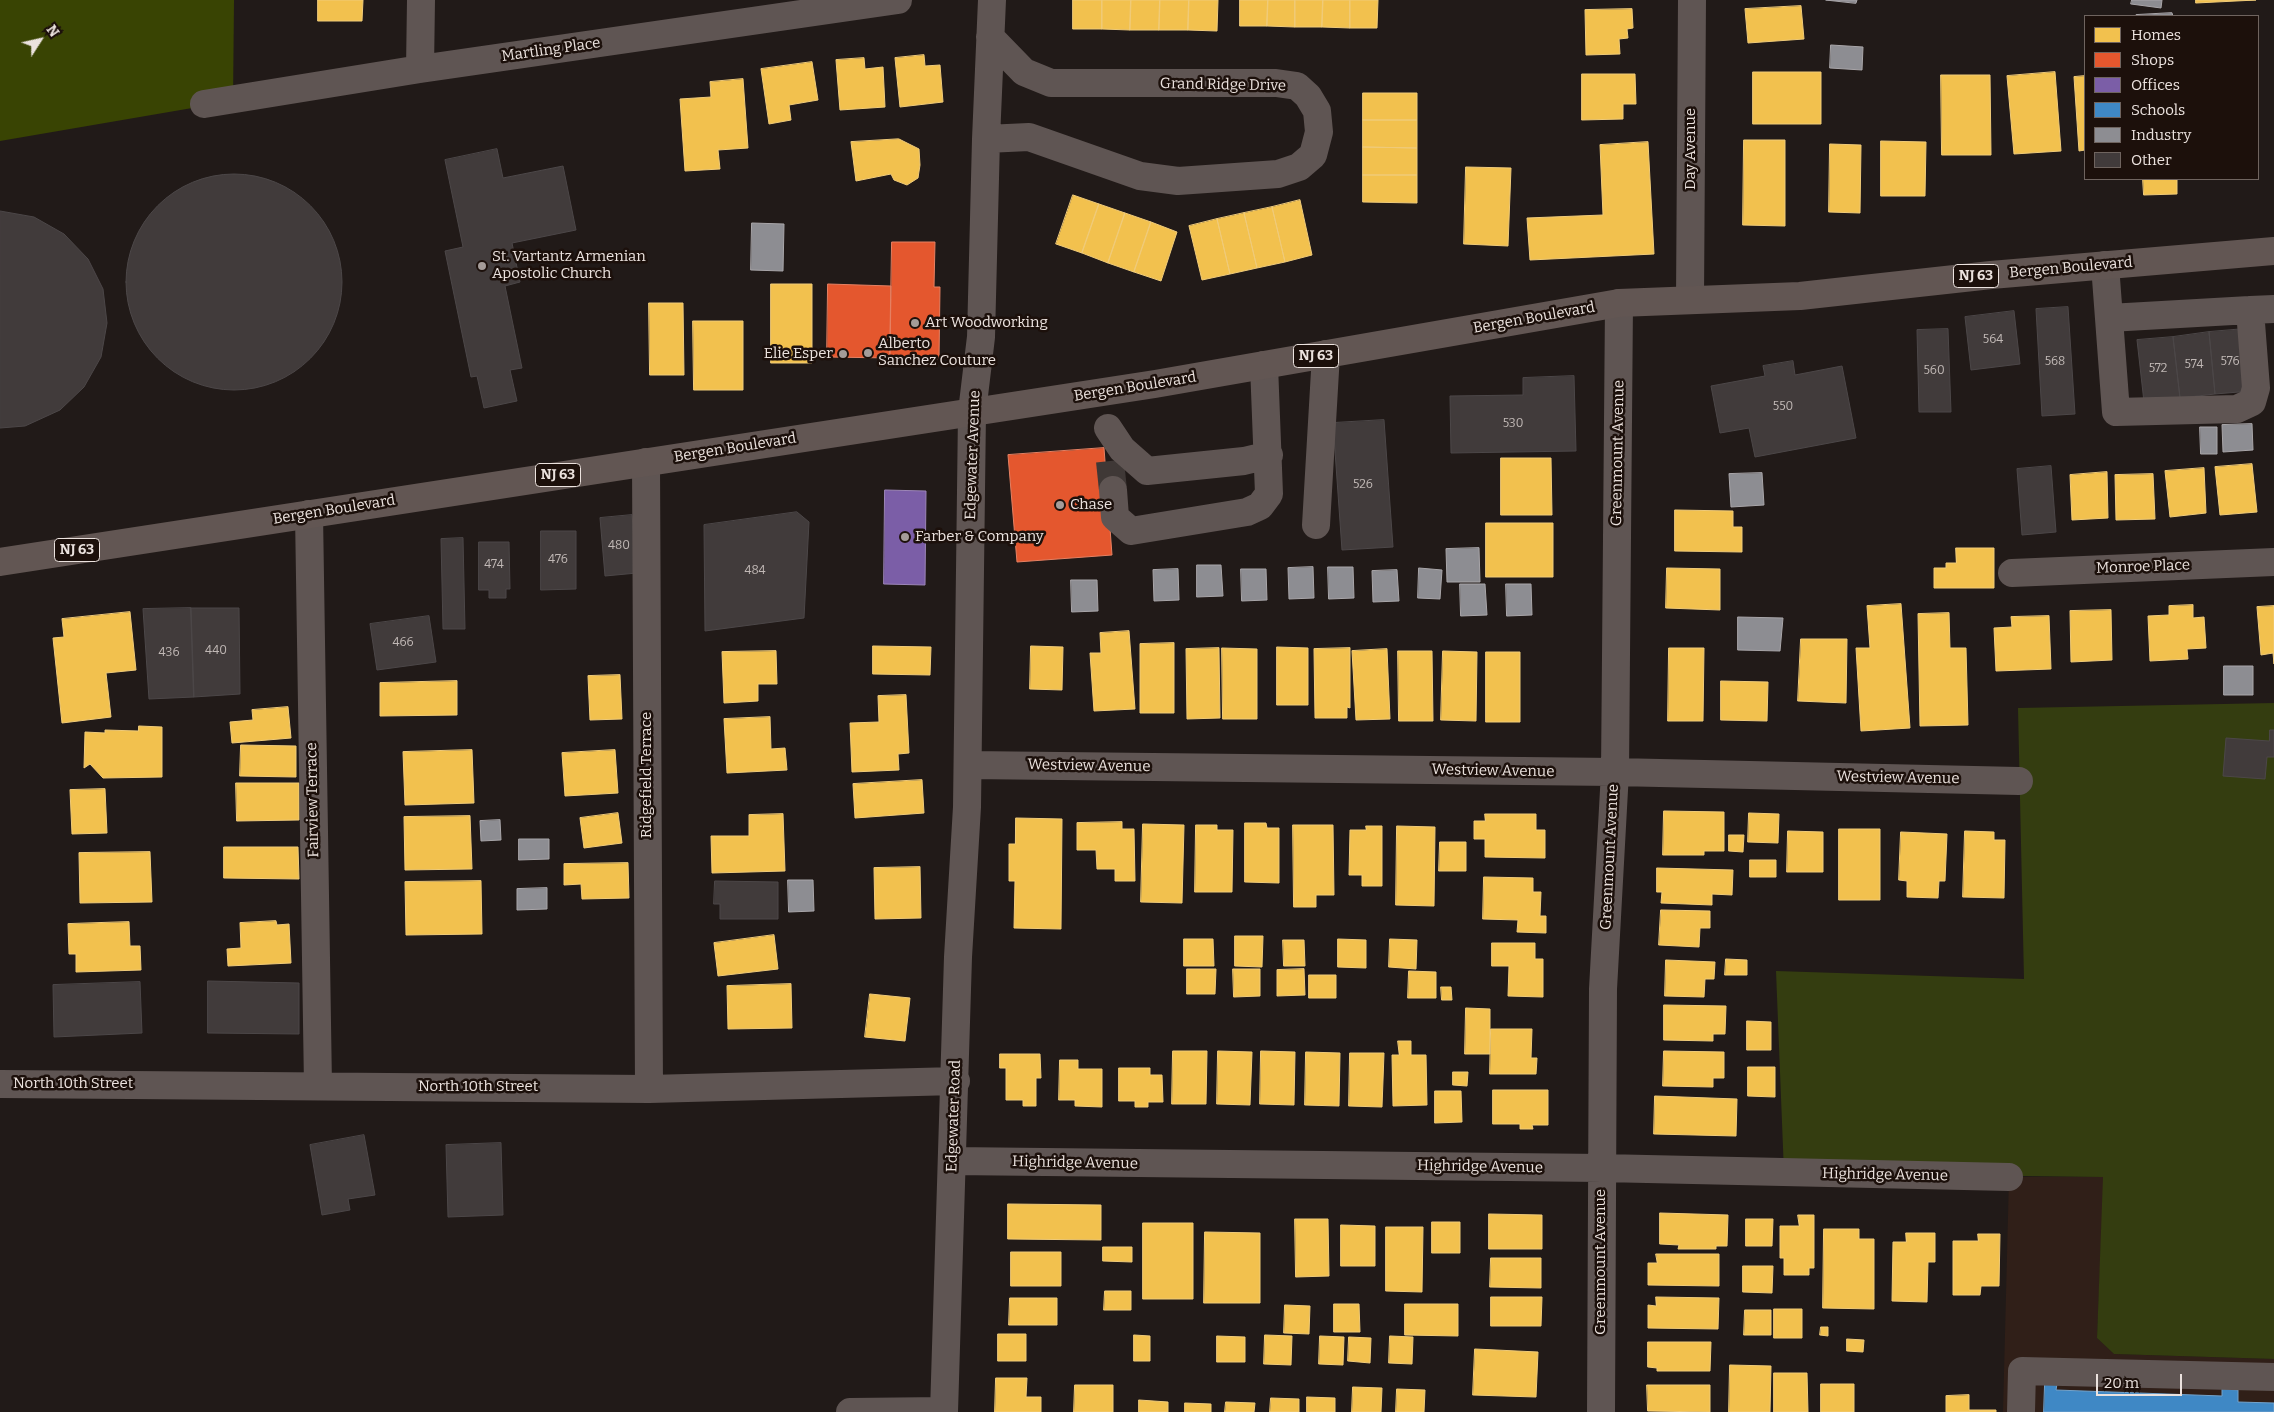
<!DOCTYPE html>
<html>
<head>
<meta charset="utf-8">
<style>
  body { margin:0 }
  #map { position:relative; width:2274px; height:1412px; overflow:hidden; background:#211a18; font-family:Bitter,serif }
  canvas { display:block }
  .legend { position:absolute; left:2084px; top:15px; width:175px; height:165px; box-sizing:border-box; background:#1c100b; border:1px solid #6f645f; margin:0; padding:6px 9px; list-style:none; font-size:15px; color:#ebe2de }
  .legend li { display:flex; align-items:center; gap:10px; height:25px }
  .legend b { width:25px; border:1px solid #6f645f }
  .north { position:absolute; left:15px; top:15px; width:50px; height:50px; -webkit-text-stroke:4px #1c100b; paint-order:stroke; rotate:55deg; font-size:14px; font-weight:700; line-height:20px; text-align:center; color:#ebe2de }
  .north::after { content:''; display:block; margin:auto; width:18px; height:22px; background:#ebe2de; clip-path:polygon(50% 0,100% 100%,50% 72%,0 100%) }
  .scale { position:absolute; left:2096px; top:1374px; width:86px; height:22px; box-sizing:border-box; border:2px solid #ebe2de; border-top:0; padding-left:6px; font-size:15px; line-height:18px; white-space:nowrap; color:#ebe2de; -webkit-text-stroke:4px #1c100b; paint-order:stroke }
</style>
</head>
<body>
<div id="map">
<canvas width="2274" height="1412"></canvas>
<ul class="legend">
<li><b style="height:14px;background:#f2c14e"></b>Homes</li>
<li><b style="height:14px;background:#e4572e"></b>Shops</li>
<li><b style="height:14px;background:#7b5ea7"></b>Offices</li>
<li><b style="height:14px;background:#3f88c5"></b>Schools</li>
<li><b style="height:14px;background:#8d8d92"></b>Industry</li>
<li><b style="height:14px;background:#413b3b"></b>Other</li>
</ul>
<div class="north">N</div>
<div class="scale">20 m</div>
</div>
<script>
const ctx = document.querySelector('canvas').getContext('2d');
ctx.lineJoin = 'round';
function paint(path, color) { ctx.fillStyle = color; ctx.fill(path, 'evenodd'); }
function stroke(path, color, width, dash) { ctx.strokeStyle = color; ctx.lineWidth = width; ctx.lineCap = dash ? 'butt' : 'round'; ctx.setLineDash(dash || []); ctx.stroke(path); }
function drawText(font, color, halo, rows, align = 'center') {
  ctx.font = font + ' Bitter,serif'; ctx.lineWidth = 5; ctx.setLineDash([]); ctx.textBaseline = 'middle'; ctx.strokeStyle = halo; ctx.fillStyle = color; for (const [text, x, y, turn = 0] of rows) {
    ctx.save(); ctx.translate(x, y); ctx.rotate((+turn || 0) * Math.PI / 180); ctx.textAlign = isNaN(turn) ? turn : align; if (halo) ctx.strokeText(text, 0, 0); ctx.fillText(text, 0, 0); ctx.restore();
  }
}
paint(new Path2D(`
  M2009 1177H2104L2097 1338 2114 1354 2274 1359V1412H2003Z`), '#301f18');
paint(new Path2D(`
  M2274 703V1359L2114 1354 2097 1338 2103 1177 1784 1173 1776 971 2024 979 2018 708Z`), '#343d10');
paint(new Path2D(`
  M0 0H234L233 101 0 141Z`), '#394403');
const homes = new Path2D(`
  M318 0H363L362 21H318Z
  M1073 0H1102V29H1073Z
  M1102 0H1131L1130 30 1102 29Z
  M1131 0H1160L1159 30H1130Z
  M1160 0H1189L1188 30H1159Z
  M1189 0H1218L1217 31 1188 30Z
  M1240 0H1268L1267 26H1240Z
  M1268 0H1295V27L1267 26Z
  M1295 0H1323L1322 27H1295Z
  M1323 0H1350V28L1322 27Z
  M1350 0H1378L1377 28H1350Z
  M2196 0H2256L2196 3Z
  M1801 6 1804 39 1748 43 1745 9Z
  M1632 9 1633 28 1627 29 1628 38 1619 39 1620 54 1586 55 1585 10Z
  M924 55 925 66 940 65 943 102 900 107 895 58Z
  M864 58 865 69 883 67 885 107 840 110 836 60Z
  M812 62 818 100 789 105 791 120 769 124 761 69Z
  M1753 72H1821V124H1753Z
  M2055 72 2061 151 2014 154 2007 76Z
  M1582 74H1635L1636 104H1623V119L1582 120Z
  M1941 75H1990L1991 155H1942Z
  M2085 76V150L2079 151 2074 77Z
  M743 79 748 148 718 150 720 169 685 171 680 99 711 97 710 82Z
  M1363 93H1417V120H1363Z
  M1363 120H1417V148L1363 147Z
  M899 139 919 149 920 165 918 178 907 185 894 180 891 174 856 181 851 142Z
  M1744 140H1785V226L1743 225Z
  M1881 141 1926 142 1925 196H1881Z
  M1648 142 1654 254 1530 260 1527 218 1603 215 1600 145Z
  M1830 144 1861 145 1860 213 1829 212Z
  M1363 147 1417 148V175H1363Z
  M1466 167 1511 168 1508 246 1464 244Z
  M1363 175H1417V203L1363 202Z
  M2143 179H2177V194L2144 195Z
  M1073 195 1099 204 1082 253 1056 244Z
  M1300 200 1312 255 1285 262 1272 207Z
  M1099 204 1125 213 1108 263 1082 253Z
  M1272 207 1285 262 1257 268 1244 213Z
  M1125 213 1151 222 1134 272 1108 263Z
  M1244 213 1257 268 1230 274 1217 219Z
  M1217 219 1230 274 1202 280 1189 226Z
  M1151 222 1177 232 1161 281 1134 272Z
  M771 284H812V363H771Z
  M649 303H683L684 375H650Z
  M693 321H743V390H694Z
  M1501 458H1551L1552 515H1501Z
  M2252 464 2257 512 2220 515 2215 467Z
  M2204 468 2206 513 2170 517 2165 471Z
  M2107 472 2108 518 2072 520 2070 475Z
  M2153 474 2155 519 2116 520 2115 475Z
  M1675 510 1733 511V527H1742V552L1675 551Z
  M1486 523H1553V577H1486Z
  M1956 548H1994V588H1934V568H1946V563H1956Z
  M1667 568 1720 569V610L1666 608Z
  M1901 604 1910 728 1861 731 1856 648H1870L1867 606Z
  M2193 605V618L2204 617 2206 648 2187 649 2188 659 2150 661 2148 616 2169 615V606Z
  M2274 606V664L2273 653 2261 655 2257 607Z
  M2111 610 2112 660 2071 662 2070 611Z
  M130 612 136 670 106 673 111 717 62 723 53 638 64 637 62 619Z
  M1949 613 1950 648H1966L1968 725 1920 726 1918 614Z
  M2049 616 2051 669 1996 671 1994 628 2012 627 2011 617Z
  M1129 631 1135 709 1094 711 1090 653H1101L1100 633Z
  M1801 639H1847L1846 703 1798 701Z
  M1174 643V713H1140V644Z
  M873 646 931 647 930 675 873 674Z
  M1031 646 1063 647 1062 690 1030 689Z
  M1277 647 1308 648V705H1277Z
  M1219 648 1220 718 1187 719 1186 649Z
  M1222 648 1257 649V719H1223Z
  M1350 648V708L1347 707V718H1315L1314 649Z
  M1669 648H1704L1703 721H1668Z
  M1387 649 1390 719 1356 720 1352 651Z
  M776 651 777 684H758V701L724 703 722 652Z
  M1398 651H1432L1433 721H1399Z
  M1443 651 1477 652 1476 721 1441 720Z
  M1486 652H1520V722H1486Z
  M620 675 622 719 590 720 588 676Z
  M457 681V715L380 716V683Z
  M1721 681 1768 682 1767 721 1721 720Z
  M906 695 909 753 898 754 899 770 852 772 850 723 879 722 878 696Z
  M288 707 291 738 232 743 230 722 253 720 252 710Z
  M770 717 771 749 785 748 787 770 727 773 724 719Z
  M139 726 162 727V777L103 778 90 764 84 768 85 732 105 733V730L138 731Z
  M241 745 296 746V777L240 776Z
  M472 750 474 803 405 805 403 752Z
  M615 750 618 793 565 796 562 753Z
  M922 780 924 813 855 818 853 784Z
  M236 783H299V820L237 821Z
  M105 789 107 833 72 834 70 790Z
  M1664 811 1724 812V851H1704V855H1663Z
  M618 813 622 843 584 848 580 818Z
  M1749 813 1779 814 1778 843 1748 842Z
  M783 814 785 871 712 873 711 836H749V815Z
  M1485 814H1536V830H1545V858L1485 857V839H1474V821H1485Z
  M470 816 472 869 405 870 404 817Z
  M1016 818 1062 819 1061 929 1014 928 1015 881H1009V844H1015Z
  M1122 822V829H1134L1135 881H1115V869H1097L1096 850H1077V823Z
  M1245 823H1266L1267 828H1279V883L1245 882Z
  M1143 824 1184 825 1182 903 1141 902Z
  M1196 825H1217V830H1233L1232 892H1195Z
  M1293 825H1333L1334 895H1316V907H1294Z
  M1366 826H1382V886H1362V875H1349L1350 830H1366Z
  M1397 826 1435 827 1434 906 1396 905Z
  M1839 829H1880V900H1839Z
  M1788 831 1823 832V872H1787Z
  M1965 831 1994 832V840H2005L2004 898 1963 897Z
  M1901 832 1947 834 1945 881H1939L1938 898 1907 897V881L1899 880Z
  M1729 835H1744L1743 852 1729 851Z
  M1440 842H1466V871H1439Z
  M224 847H298L299 879 224 878Z
  M150 852 152 902 80 903 79 853Z
  M1750 860H1776V877H1750Z
  M628 863 629 898 582 899 581 884 564 885V864Z
  M920 867 921 918 875 919 874 868Z
  M1657 868 1733 870 1732 895 1712 894V905L1661 903 1662 892H1657Z
  M1484 877 1533 878V892H1541L1540 916H1546V933L1517 932 1518 920 1483 919Z
  M481 881 482 934 406 935 405 882Z
  M1661 910 1710 911V928H1700L1699 947 1659 945Z
  M276 921 277 925 289 924 291 963 228 966 227 949 241 948 240 923Z
  M129 922 130 946H140L141 970 76 972V954H69L68 924Z
  M774 935 778 969 718 976 714 943Z
  M1235 936H1263L1262 967 1235 966Z
  M1184 939H1213L1214 966H1184Z
  M1338 939 1366 940V968L1338 967Z
  M1390 939 1417 940 1416 969 1389 967Z
  M1283 940H1304L1305 966H1284Z
  M1492 943H1535V959H1543V997L1508 996 1509 966H1492Z
  M1726 959 1747 960V975H1725Z
  M1666 960 1715 962 1714 979H1705L1704 997 1665 996Z
  M1187 969H1216L1215 994H1187Z
  M1233 969H1260V996L1234 997Z
  M1304 969 1305 995 1277 996V970Z
  M1409 971 1436 972V998H1408Z
  M1309 975H1336V998H1309Z
  M791 984 792 1028 728 1029 727 986Z
  M1441 987H1451L1452 1000H1442Z
  M870 994 910 998 905 1041 865 1037Z
  M1664 1005 1726 1006 1725 1034H1713V1041L1664 1040Z
  M1466 1008 1490 1009V1054H1465Z
  M1747 1021 1771 1022V1050H1747Z
  M1491 1029H1532L1531 1058H1537L1536 1074H1490Z
  M1398 1041H1411V1055H1426L1427 1105 1393 1106 1392 1055H1399Z
  M1173 1051H1207L1206 1104H1172Z
  M1218 1051 1252 1052 1250 1105 1217 1104Z
  M1261 1051 1295 1052 1294 1105 1260 1104Z
  M1664 1051 1724 1052V1078H1713V1087L1663 1086Z
  M1306 1052 1340 1053 1339 1106 1305 1105Z
  M1350 1053H1384L1382 1107 1349 1106Z
  M1000 1054H1040L1041 1078H1036V1106H1023V1100H1006V1068H1000Z
  M1060 1060H1078V1069H1102V1107L1075 1106V1100H1059Z
  M1748 1067H1775V1097L1748 1096Z
  M1119 1068H1150V1075H1162L1163 1102H1148V1107H1135V1101H1119Z
  M1453 1072H1468L1467 1086 1453 1085Z
  M1493 1090H1548V1125H1532L1533 1129H1520V1124H1493Z
  M1435 1091H1461L1462 1122 1435 1123Z
  M1655 1096 1737 1099 1736 1136 1654 1134Z
  M1008 1204 1101 1205V1240L1008 1239Z
  M1660 1213 1728 1215 1727 1246H1716V1249H1678L1679 1245 1660 1244Z
  M1489 1214 1542 1215V1249H1489Z
  M1798 1215H1814V1268H1809V1275H1784V1258H1780V1226H1799Z
  M1295 1219H1328L1329 1276 1296 1277Z
  M1746 1219H1773L1772 1246H1746Z
  M1432 1222H1460V1253H1432Z
  M1143 1223H1193V1299H1143Z
  M1341 1225 1375 1226V1266H1341Z
  M1386 1227H1423L1422 1292 1386 1291Z
  M1824 1229H1859V1239H1874V1309L1823 1308Z
  M1205 1232 1260 1233V1303H1204Z
  M1906 1233H1935V1262H1928L1927 1302 1892 1301 1893 1242H1906Z
  M1978 1234H2000L1999 1286H1981L1980 1295H1953V1241H1978Z
  M1103 1247H1132V1262L1103 1261Z
  M1011 1252H1061V1286H1011Z
  M1656 1254H1719V1286L1648 1285V1263H1657Z
  M1491 1258H1541V1288L1490 1287Z
  M1743 1266H1773L1772 1293 1743 1292Z
  M1105 1291H1131V1310H1104Z
  M1491 1297H1542L1541 1326H1491Z
  M1656 1297 1719 1298 1718 1329 1648 1328V1305L1656 1306Z
  M1010 1298H1057V1325H1009Z
  M1334 1304H1359L1360 1332H1334Z
  M1405 1304H1458V1336L1405 1335Z
  M1285 1305 1310 1306 1309 1334 1284 1333Z
  M1774 1309H1802V1338H1774Z
  M1745 1310H1771V1335H1744Z
  M1821 1327H1828V1336L1820 1335Z
  M998 1334H1026V1361H998Z
  M1134 1335 1150 1336V1361H1134Z
  M1265 1335 1292 1336 1291 1365 1264 1364Z
  M1217 1336 1245 1337V1362H1217Z
  M1320 1336 1344 1337 1343 1365 1319 1364Z
  M1390 1336 1413 1337 1412 1364 1389 1363Z
  M1349 1337 1371 1338 1370 1363 1348 1361Z
  M1847 1339 1864 1340 1863 1352 1847 1351Z
  M1648 1342H1711L1710 1371H1657V1368L1648 1367Z
  M1475 1349 1538 1352 1536 1397 1473 1395Z
  M1730 1365 1771 1366 1770 1412H1729Z
  M1774 1373H1807L1808 1412H1774Z
  M996 1378H1027L1026 1397H1041V1412H995Z
  M1821 1384H1854V1412H1821Z
  M1075 1385H1113V1412H1074Z
  M1647 1385H1710V1412L1648 1411Z
  M1353 1387 1382 1388 1381 1412H1352Z
  M1397 1389 1425 1390 1424 1412H1396Z
  M1969 1395V1410H1996V1412H1946V1396Z
  M1307 1397 1335 1398V1412H1307Z
  M1271 1398 1299 1399V1412H1270Z
  M1139 1400 1168 1402V1412H1139Z
  M1226 1402 1255 1403 1254 1412H1225Z
  M1185 1403 1211 1404V1412H1185Z`);
paint(homes, '#f2c14e');
stroke(homes, '#f0cb79', 1);
const shops = new Path2D(`
  M892 242H935L934 287H940L939 359 890 358Z
  M828 284 891 286 890 358 827 357Z
  M1104 448 1112 555 1017 562 1008 455Z`);
paint(shops, '#e4572e');
stroke(shops, '#e68163', 1);
const offices = new Path2D(`
  M885 490 926 491 925 585 884 584Z`);
paint(offices, '#7b5ea7');
stroke(offices, '#9d86b8', 1);
const schools = new Path2D(`
  M2045 1384H2057L2056 1390 2222 1396V1389L2238 1390V1402L2274 1403V1412H2044Z`);
paint(schools, '#3f88c5');
stroke(schools, '#73a3cc', 1);
const industry = new Path2D(`
  M1826 0H1857L1856 3Z
  M2132 0H2162L2161 8 2131 4Z
  M2172 13 2173 16H2136V15Z
  M1831 45 1863 47 1862 70 1830 68Z
  M752 223 784 224 783 271 751 270Z
  M2252 424 2253 450 2223 452 2222 425Z
  M2200 427H2217V454H2201Z
  M1762 473 1764 505 1731 507 1729 474Z
  M1479 548 1480 582H1447L1446 549Z
  M1197 565H1221L1223 596 1197 597Z
  M1313 567 1314 598 1289 599 1288 568Z
  M1328 567H1353L1354 598 1329 599Z
  M1419 568 1442 570 1440 599 1418 598Z
  M1178 569 1179 600 1154 601 1153 570Z
  M1241 569H1266L1267 600 1242 601Z
  M1397 570 1399 601 1373 602 1372 571Z
  M1071 580H1097L1098 611 1072 612Z
  M1460 584H1485L1487 615 1461 616Z
  M1506 584H1531L1532 615 1507 616Z
  M1738 617 1783 618 1780 651 1738 650Z
  M2224 666H2253V695H2224Z
  M500 820 501 840 481 841 480 821Z
  M519 839H549V859L519 860Z
  M788 880H813L814 911 789 912Z
  M547 888V909L517 910V889Z`);
paint(industry, '#8d8d92');
stroke(industry, '#a9a6a9', 1);
const building = new Path2D(`
  M497 149 503 178 563 166 576 230 512 243 520 282 505 286 522 368 510 370 517 401 484 408 477 376 471 377 445 251 463 247 445 160Z
  M126 282a108 108 0 1 1 216 0a108 108 0 1 1-216 0Z
  M0 211 34 217 64 234 88 259 103 289 107 323 101 357 84 387 60 410 25 426 0 428Z
  M2068 307 2075 414 2042 416 2036 309Z
  M2014 311 2020 364 1971 370 1965 317Z
  M1948 329 1951 412H1919L1917 330Z
  M2244 329 2251 391 2215 394 2209 332Z
  M2209 332 2215 394 2180 398 2173 337Z
  M2173 337 2180 398 2144 402 2137 340Z
  M1793 361 1795 375 1842 366 1856 438 1755 457 1749 428 1720 433 1711 386 1765 376 1763 366Z
  M1574 376 1576 451 1451 453 1450 396 1523 395V378Z
  M1384 420 1393 547 1342 550 1333 423Z
  M2051 466 2056 532 2022 535 2017 469Z
  M797 512 809 522 804 618 705 631 704 525Z
  M632 515 637 573 605 576 600 518Z
  M541 531H576V589L541 590Z
  M463 538 465 629H443L441 539Z
  M479 542H509L510 589H506V598H489V590H479Z
  M191 608 194 697 149 699 143 609Z
  M191 608H239L240 694 194 697Z
  M429 616 436 662 377 670 370 624Z
  M2270 730H2274V757H2267L2265 779 2223 776 2226 738 2269 741Z
  M715 881 778 882V919H720V904H714Z
  M208 981 299 983V1034L208 1033Z
  M140 982 142 1033 54 1037 53 985Z
  M364 1135 375 1195 348 1199 350 1210 322 1215 310 1145Z
  M501 1143 503 1215 448 1217 446 1145Z`);
paint(building, '#413b3b');
stroke(building, '#4c4748', 1);
stroke(new Path2D(`
  M1110 461 1113 490`), '#3f3836', 28, [28, 14]);
stroke(new Path2D(`
  M420 69 421 0
  M204 104 420 69 898 0
  M986 139 1029 137 1140 176 1178 181 1278 174 1299 167 1313 155 1319 132 1317 111 1308 96 1297 86 1276 83H1051L1024 72 990 37
  M2105 265 2116 412 2237 409 2252 402 2256 388 2250 310 2274 309
  M1690 299 1692 0
  M2109 318 2250 310
  M1108 428 1122 449 1147 471 1244 461 1269 455
  M646 462 649 1089
  M1113 490 1115 517 1131 531 1247 512 1260 506 1269 494 1264 365
  M309 514 318 1086
  M1316 525 1326 354
  M2012 573 2274 562
  M968 765 1615 772 2019 781
  M0 1084 649 1089 956 1081
  M952 1161 1602 1168 2009 1177
  M850 1412 944 1411
  M944 1412 958 957 967 807 972 412 981 337 986 139 992 0
  M1601 1412 1603 989 1615 772 1619 303
  M2021 1412 2022 1371 2274 1377`), '#5f5553', 28);
stroke(new Path2D(`
  M0 562 1155 384 1619 303 1800 296 1991 275 2274 251`), '#625653', 28);
for (const [x, y, r, color] of [
  [482,266,5,"#a49c99"],
  [915,323,5,"#a49c99"],
  [868,353,5,"#a49c99"],
  [843,354,5,"#a49c99"],
  [1060,505,5,"#a49c99"],
  [905,537,5,"#a49c99"]
]) { const dot = new Path2D(); dot.arc(x, y, r, 0, 2 * Math.PI); ctx.fillStyle = color; ctx.fill(dot); stroke(dot, '#1c100b', 2); }
drawText('12px', '#c0b8b5', null, [
  ["564",1993,340],
  ["568",2055,362],
  ["576",2230,362],
  ["574",2194,365],
  ["572",2158,369],
  ["560",1934,371],
  ["550",1783,407],
  ["530",1513,424],
  ["526",1363,485],
  ["480",619,546],
  ["476",558,560],
  ["474",494,565],
  ["484",755,571],
  ["466",403,643],
  ["440",216,651],
  ["436",169,653]
]);
for (const [x, y, w] of [
  [1976,276,45],
  [1316,356,45],
  [558,475,45],
  [77,550,45]
]) { const box = new Path2D(); box.roundRect(x - w / 2, y - 11.5, w, 23, 4); ctx.fillStyle = '#1c100b'; ctx.fill(box); stroke(box, '#ebe2de', 1); }
drawText('bold 14px', '#ebe2de', null, [
  ["NJ 63",1976,276],
  ["NJ 63",1316,356],
  ["NJ 63",558,475],
  ["NJ 63",77,550]
]);
drawText('15px', '#ebe2de', '#1c100b', [
  ["Martling Place",551,50,-8],
  ["Grand Ridge Drive",1223,85,1],
  ["Day Avenue",1691,149,-90],
  ["Bergen Boulevard",2071,268,-5],
  ["Bergen Boulevard",1534,318,-10],
  ["Bergen Boulevard",1135,387,-9],
  ["Bergen Boulevard",735,448,-9],
  ["Greenmount Avenue",1618,453,-89],
  ["Edgewater Avenue",973,455,-88],
  ["Bergen Boulevard",334,510,-9],
  ["Monroe Place",2143,567,-2],
  ["Westview Avenue",1089,766,1],
  ["Westview Avenue",1493,771,1],
  ["Ridgefield Terrace",647,775,-90],
  ["Westview Avenue",1898,778,1],
  ["Fairview Terrace",313,800,-91],
  ["Greenmount Avenue",1610,857,-87],
  ["North 10th Street",73,1084],
  ["North 10th Street",478,1087],
  ["Edgewater Road",954,1116,-88],
  ["Highridge Avenue",1075,1163,1],
  ["Highridge Avenue",1480,1167,1],
  ["Highridge Avenue",1885,1175,1],
  ["Greenmount Avenue",1601,1262,-90]
]);
drawText('15px', '#ebe2de', '#1c100b', [
  ["St. Vartantz Armenian",492,257],
  ["Apostolic Church",492,274],
  ["Art Woodworking",925,323],
  ["Alberto",878,344],
  ["Sanchez Couture",878,361],
  ["Elie Esper",833,354,"right"],
  ["Chase",1070,505],
  ["Farber & Company",915,537]
], 'left');
</script>
</body>
</html>
